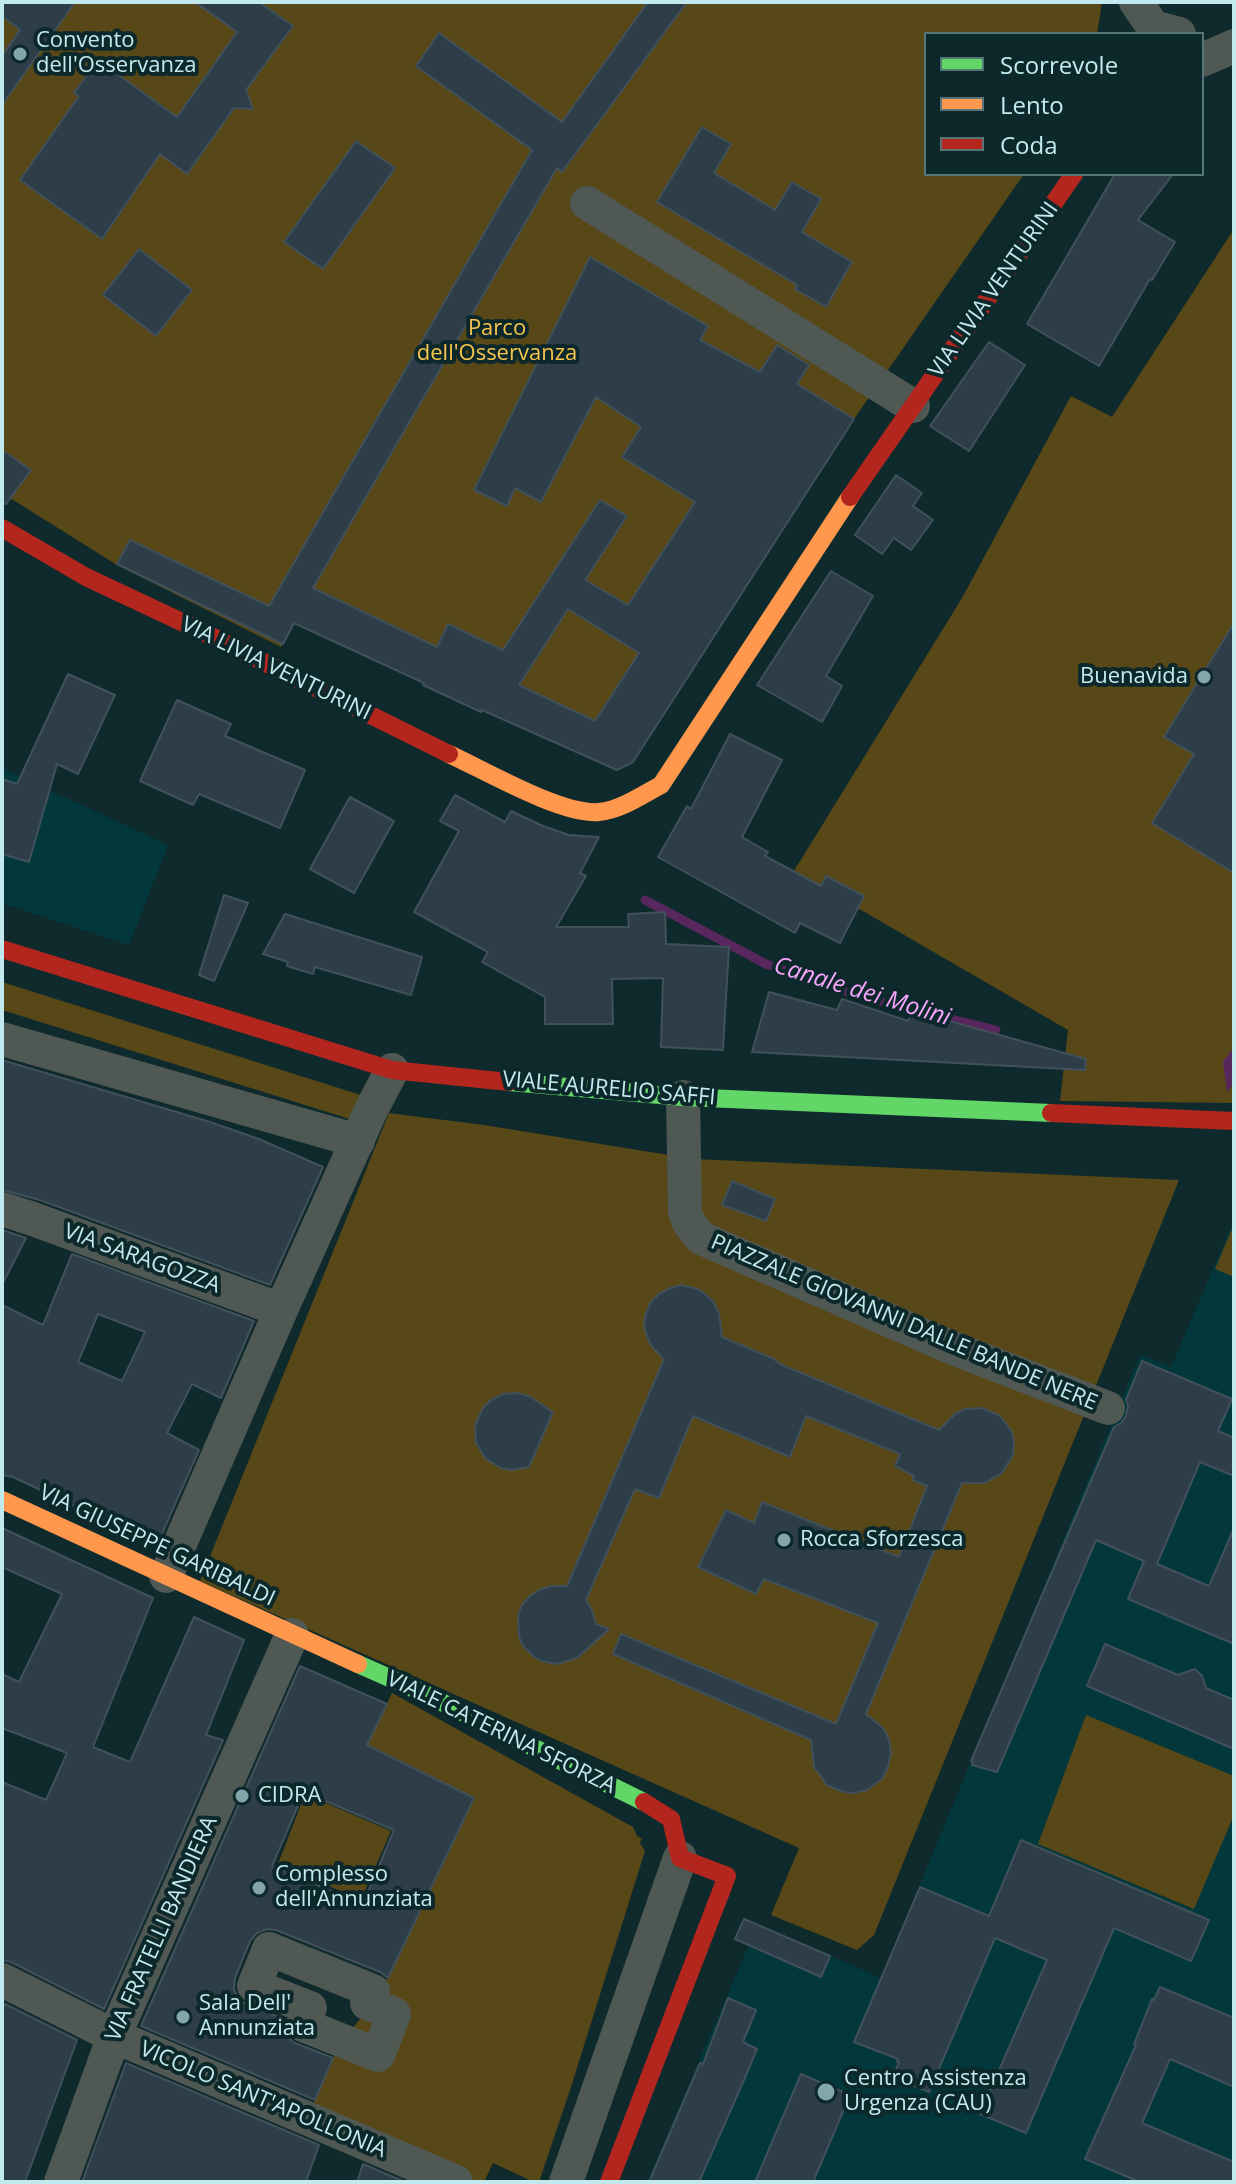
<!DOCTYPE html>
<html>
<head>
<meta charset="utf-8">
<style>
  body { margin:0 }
  #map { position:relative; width:1236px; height:2184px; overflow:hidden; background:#0f2a2c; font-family:"Open Sans",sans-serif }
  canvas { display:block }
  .frame { position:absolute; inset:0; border:4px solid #c2e9ed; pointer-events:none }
  .legend { position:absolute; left:924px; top:32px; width:280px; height:144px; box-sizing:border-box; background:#0d282b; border:2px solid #557579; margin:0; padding:10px 14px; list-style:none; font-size:24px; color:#c2e9ed }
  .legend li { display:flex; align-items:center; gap:16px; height:40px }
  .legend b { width:40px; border:2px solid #557579 }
</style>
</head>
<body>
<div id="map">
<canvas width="1236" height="2184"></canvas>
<div class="frame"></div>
<ul class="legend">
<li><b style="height:10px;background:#63d668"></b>Scorrevole</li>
<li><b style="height:10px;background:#ff974d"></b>Lento</li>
<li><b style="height:10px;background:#b3261e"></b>Coda</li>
</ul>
</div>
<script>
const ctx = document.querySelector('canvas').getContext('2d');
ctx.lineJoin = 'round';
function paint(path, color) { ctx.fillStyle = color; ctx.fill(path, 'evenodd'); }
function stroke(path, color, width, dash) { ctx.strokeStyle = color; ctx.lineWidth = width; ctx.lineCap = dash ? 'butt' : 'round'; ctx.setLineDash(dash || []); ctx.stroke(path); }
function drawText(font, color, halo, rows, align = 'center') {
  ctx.font = font + ' "Open Sans",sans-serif'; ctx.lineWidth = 8; ctx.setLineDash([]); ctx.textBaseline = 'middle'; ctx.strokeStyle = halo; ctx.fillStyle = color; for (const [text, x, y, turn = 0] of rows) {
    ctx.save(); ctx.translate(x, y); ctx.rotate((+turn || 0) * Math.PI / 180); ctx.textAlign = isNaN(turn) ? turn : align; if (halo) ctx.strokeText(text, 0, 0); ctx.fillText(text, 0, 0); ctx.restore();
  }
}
paint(new Path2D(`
  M2 768 168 845 129 945 2 903Z
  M1234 1220V2182H647L758 1924 881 1978 1140 1355 1171 1367Z`), '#02383c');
paint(new Path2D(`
  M2 2H1102L1097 34H926V174H1024L854 419 633 762 617 770 294 624 281 647 117 565 2 493Z
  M1234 229V1103L1060 1101 1068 1030 794 871 962 598 1071 396 1112 417Z
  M2 982 361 1095 353 1120 2 1010Z
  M389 1113 484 1125 693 1159 1179 1180 874 1935 857 1950 771 1915 799 1848 200 1581Z
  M1234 1224V1277L1215 1269Z
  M392 1693 633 1827 637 1836 642 1839 640 1843 645 1851 571 2087 539 2182H534L493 2163 484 2182H465L309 2113 339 2044H341L381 1991 474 1798 367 1745Z
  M1086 1715 1234 1776V1815L1194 1909 1038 1844Z
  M305 1794 391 1831 361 1900 278 1864Z`), '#584717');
paint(new Path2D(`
  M1234 1047V1083L1227 1092 1223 1062Z`), '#57275d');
stroke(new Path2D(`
  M645 900 766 964 865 998 996 1030`), '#57275d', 9);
const building = new Path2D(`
  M2 2H75L2 105V56L20 30 2 16Z
  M195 2H259L293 26 246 90 253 109 234 108 187 174 160 154 102 239 20 180 79 96 74 93 98 60 177 117 237 32Z
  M648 2H687L562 172 557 168 313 588 437 647 448 624 503 650 600 500 627 516 585 580 628 605 695 502 622 457 641 427 596 397 541 502 515 488 507 506 474 490 590 257 708 326 700 340 760 372 777 345 809 365 797 384 854 419 633 762 617 770 482 710 481 712 423 685 424 683 294 623 283 644 117 564 130 540 269 606 532 150 416 66 439 33 562 122ZM568 609 639 653 595 721 519 685Z
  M702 127 731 144 714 173 775 210 792 182 821 199 802 232 852 262 826 307 795 289 797 285 657 202Z
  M356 141 395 168 323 269 284 242Z
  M1115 174H1173L1138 220 1175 242 1152 280 1150 279 1099 366 1027 324Z
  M139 249 192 290 156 336 103 295Z
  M989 342 1025 365 969 451 930 426Z
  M2 450 31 470 6 504 2 503Z
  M896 475 922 493 913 506 933 520 911 550 894 538 882 554 855 535Z
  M831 571 873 596 826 676 842 686 822 722 757 685Z
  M1234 623V873L1152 823 1194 754 1164 737Z
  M68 674 115 695 78 774 57 764 29 862 2 854V779L17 784Z
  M177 700 231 724 225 736 305 770 280 828 199 794 193 805 140 781Z
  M730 734 782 760 742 837 768 852 765 856 821 886 826 876 864 896 840 943 800 923 795 933 658 857 687 806 691 809Z
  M455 795 505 822 511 811 543 826 569 835 599 837 580 873 586 876 556 927H629L628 914 665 912 666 944 729 947 723 1050 661 1047 663 978 612 979 613 1024H545V997L482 962 488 952 414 912 459 831 440 821Z
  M350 797 394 821 354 893 310 869Z
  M224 895 248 903 214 981 199 975Z
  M285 914 422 957 411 995 315 967 313 974 287 966 288 962 263 954Z
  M769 992 837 1010 842 999 908 1021 913 1011 1086 1059 1085 1070 752 1052Z
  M2 1060 210 1122 259 1139 323 1167 270 1285 40 1200 2 1190Z
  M732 1181 775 1199 766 1221 722 1205Z
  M2 1230 26 1238 2 1285Z
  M72 1254 254 1321 221 1398 192 1384 167 1433 199 1450 157 1545 13 1477 2 1475V1305L43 1325ZM98 1314 145 1332 122 1381 78 1362Z
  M682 1285 700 1290 714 1302 719 1314 722 1337 774 1359 782 1365 939 1430 955 1414 965 1409 982 1408 1000 1416 1012 1432 1014 1443 1013 1455 1002 1473 985 1483H962L866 1714 883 1728 889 1739 891 1753 888 1767 882 1779 867 1790 854 1793 843 1792 827 1785 814 1767 811 1740 613 1654 621 1634 836 1724 878 1623 764 1579 756 1594 698 1567 726 1510 754 1523 762 1502 899 1557 927 1486 913 1480 914 1476 895 1466 900 1454 806 1416 790 1457 693 1416 659 1498 635 1489 586 1600 592 1610 596 1624 609 1629 577 1658 557 1664 541 1661 534 1657 523 1646 519 1637 518 1615 522 1605 530 1596 539 1590 551 1586H567L664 1359 652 1347 647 1337 644 1326 646 1313 651 1302 659 1294 670 1288Z
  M1142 1361 1232 1399 1218 1431 1234 1438V1476L1200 1462 1157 1564 1209 1586 1234 1528V1644L1128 1599 1144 1561 1096 1540 997 1772 972 1765 973 1762 971 1761 1114 1427 1121 1423 1126 1416 1128 1406 1126 1400Z
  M516 1393 529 1396 553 1412 529 1467 511 1470 501 1468 486 1459 476 1443 475 1425 483 1408 492 1399 504 1394Z
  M2 1528 153 1598 93 1747 130 1762 194 1617 244 1640 206 1735 223 1740 104 2009 11 1962 2 1960V1782L46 1800 67 1753 2 1728V1674L19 1682 62 1594 2 1567Z
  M1105 1644 1178 1675 1195 1669 1202 1676 1206 1688 1234 1700V1749L1087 1686Z
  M300 1666 387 1704 367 1745 474 1798 388 1978 380 1972 276 1930 267 1929 257 1933 250 1941 235 1978 234 1990 239 1999 246 2004 284 2019 283 2028 287 2037 295 2043 333 2058 315 2100 141 2026ZM304 1792 394 1830 363 1904 272 1866Z
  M1021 1840 1209 1920 1191 1961 1114 1928 1026 2133 980 2114 1047 1960 995 1938 929 2092 892 2077 899 2063 897 2062 898 2059 854 2042 920 1887 989 1916Z
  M744 1919 830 1956 821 1977 735 1939Z
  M1160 1987 1234 2018V2087L1170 2059 1142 2123 1234 2162V2182H1140L1085 2159 1136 2045 1134 2044 1152 1999 1154 2000Z
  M728 1998 756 2010 743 2042 757 2049 744 2080 699 2182H649L700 2063 703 2064Z
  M5 2004 77 2040 25 2182H2V2011Z
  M126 2063 319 2145 306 2182H82Z
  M801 2074 850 2095 813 2182H755Z
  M363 2164 405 2182H357Z`);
paint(building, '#2e3e49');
stroke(building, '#41515b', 2);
stroke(new Path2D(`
  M1136 2 1153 27 1179 34
  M1202 60 1234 46
  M587 203 913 406
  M2 1039 358 1141
  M683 1097 685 1212 689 1223 701 1238 955 1349 1108 1408
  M2 1209 33 1219 281 1310
  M166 1576 281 1310 371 1110 392 1070
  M269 1949 373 1991 367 2003 394 2014 378 2055 303 2025 310 2008 254 1986Z
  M2 1980 114 2036 456 2182
  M61 2182 114 2036 292 1635
  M566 2182 680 1858`), '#4f5853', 34);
stroke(new Path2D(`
  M509 1082 683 1097 1051 1113
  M358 1664 419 1691 644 1802`), '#63d668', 18);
stroke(new Path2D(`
  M449 754C486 771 561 815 599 812 621 810 642 795 661 785L850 497
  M2 1500 358 1664`), '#ff974d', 18);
stroke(new Path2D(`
  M850 497 1074 174
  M2 528 86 577 203 632 449 754
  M2 949 392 1070 509 1082
  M1051 1113 1234 1121
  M609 2182 727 1876 680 1858 671 1819 644 1802`), '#b3261e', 18);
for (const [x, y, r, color] of [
  [20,54,8,"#83a6a9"],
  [1204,677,8,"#83a6a9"],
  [784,1540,8,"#83a6a9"],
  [242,1796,8,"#83a6a9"],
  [259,1888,8,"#83a6a9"],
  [183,2017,8,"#83a6a9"],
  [826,2092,10,"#83a6a9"]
]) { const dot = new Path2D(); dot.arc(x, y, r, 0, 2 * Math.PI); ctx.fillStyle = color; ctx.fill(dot); stroke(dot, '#0d282b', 3); }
drawText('22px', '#c2e9ed', '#0d282b', [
  ["Convento",36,41],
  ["dell'Osservanza",36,66],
  ["Buenavida",1188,677,"right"],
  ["Rocca Sforzesca",800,1540],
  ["CIDRA",258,1796],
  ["Complesso",275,1875],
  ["dell'Annunziata",275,1900],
  ["Sala Dell'",199,2004],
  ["Annunziata",199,2029],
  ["Centro Assistenza",844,2079],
  ["Urgenza (CAU)",844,2104]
], 'left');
drawText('22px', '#c2e9ed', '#0d282b', [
  ["VIA LIVIA VENTURINI",994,290,-55],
  ["VIA LIVIA VENTURINI",276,669,26],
  ["VIALE AURELIO SAFFI",609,1089,5],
  ["VIA SARAGOZZA",142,1259,20],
  ["PIAZZALE GIOVANNI DALLE BANDE NERE",904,1323,23],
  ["VIA GIUSEPPE GARIBALDI",157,1546,25],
  ["VIALE CATERINA SFORZA",501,1733,26],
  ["VIA FRATELLI BANDIERA",162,1929,-66],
  ["VICOLO SANT'APOLLONIA",263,2100,23]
]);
drawText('22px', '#f7c44d', '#0d282b', [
  ["Parco",497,329],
  ["dell'Osservanza",497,354]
]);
drawText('italic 24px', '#f7a6fc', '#0d282b', [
  ["Canale dei Molini",862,992,17]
]);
</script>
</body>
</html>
